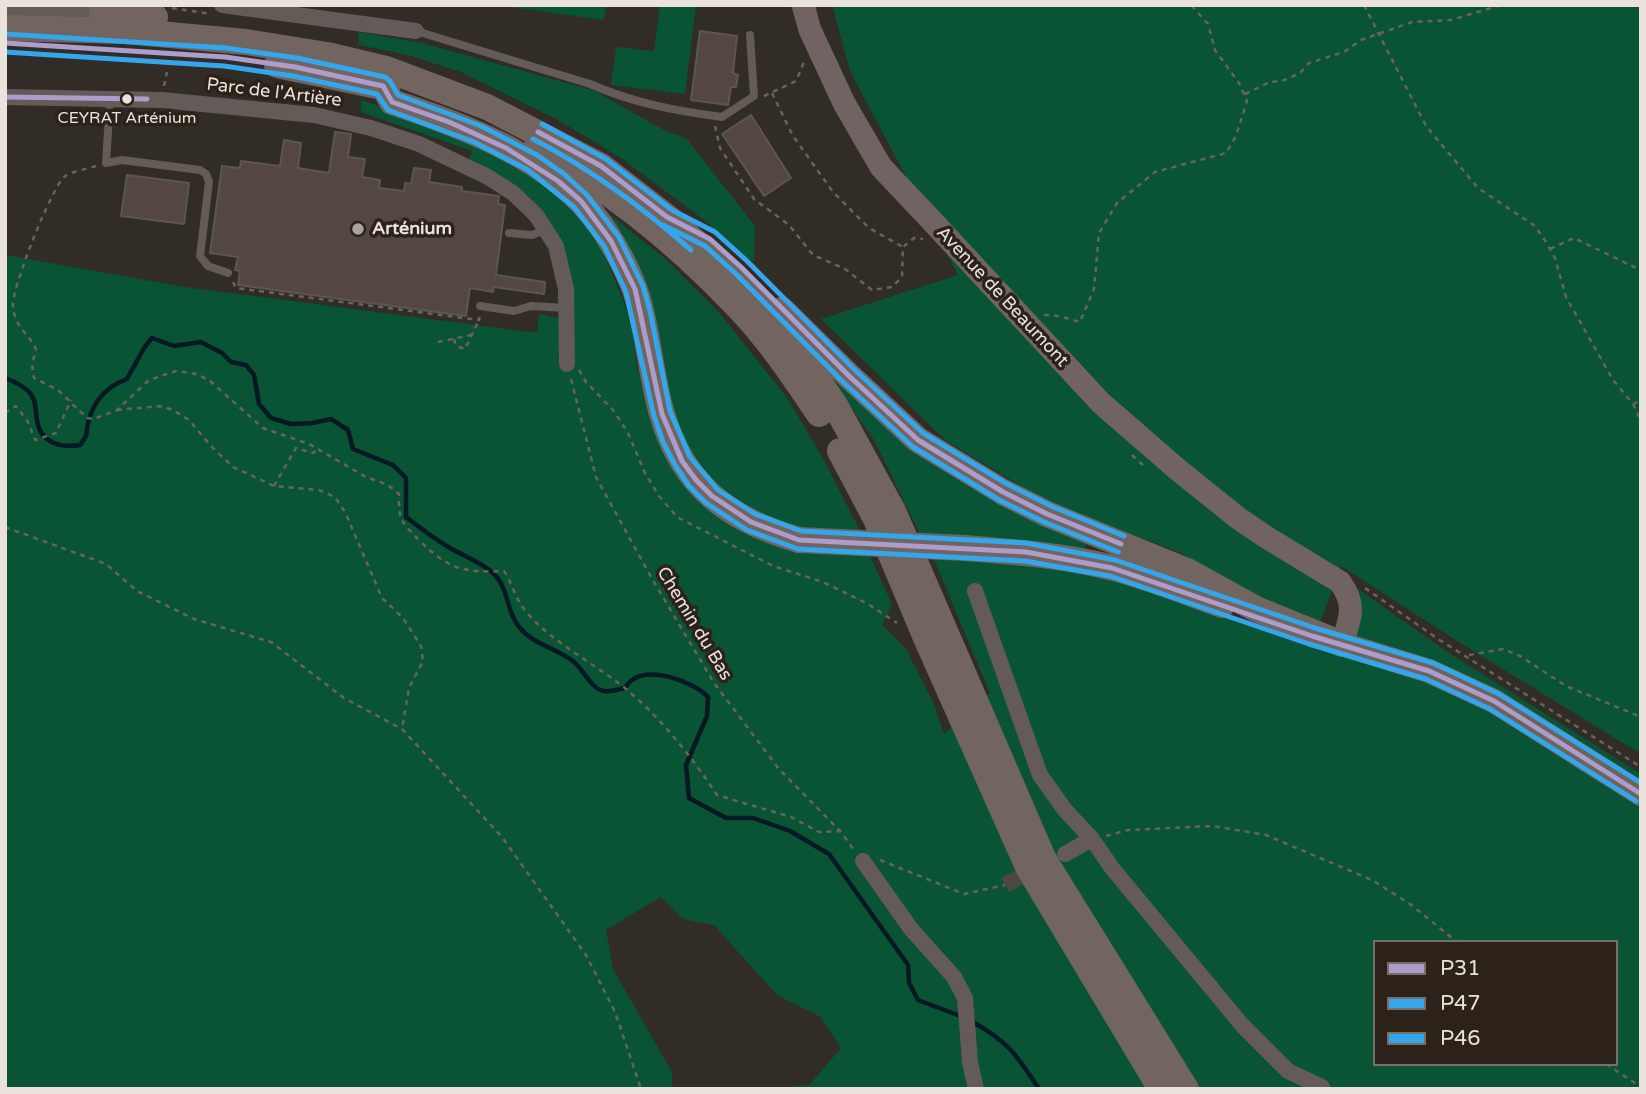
<!DOCTYPE html>
<html>
<head>
<meta charset="utf-8">
<style>
  body { margin:0 }
  #map { position:relative; width:1646px; height:1094px; overflow:hidden; background:#322c26; font-family:"Varela Round",sans-serif }
  canvas { display:block }
  .frame { position:absolute; inset:0; border:7px solid #e9e3dc; pointer-events:none }
  .legend { position:absolute; left:1373px; top:940px; width:245px; height:126px; box-sizing:border-box; background:#2c2219; border:2px solid #786f67; margin:0; padding:9px 12px; list-style:none; font-size:21px; color:#e9e3dc }
  .legend li { display:flex; align-items:center; gap:14px; height:35px }
  .legend b { width:35px; border:2px solid #786f67 }
</style>
</head>
<body>
<div id="map">
<canvas width="1646" height="1094"></canvas>
<div class="frame"></div>
<ul class="legend">
<li><b style="height:9px;background:#ac9dcc"></b>P31</li>
<li><b style="height:9px;background:#33a6ec"></b>P47</li>
<li><b style="height:9px;background:#33a6ec"></b>P46</li>
</ul>
</div>
<script>
const ctx = document.querySelector('canvas').getContext('2d');
ctx.lineJoin = 'round';
function paint(path, color) { ctx.fillStyle = color; ctx.fill(path, 'evenodd'); }
function stroke(path, color, width, dash) { ctx.strokeStyle = color; ctx.lineWidth = width; ctx.lineCap = dash ? 'butt' : 'round'; ctx.setLineDash(dash || []); ctx.stroke(path); }
function drawText(font, color, halo, rows, align = 'center') {
  ctx.font = font + ' "Varela Round",sans-serif'; ctx.lineWidth = 7; ctx.setLineDash([]); ctx.textBaseline = 'middle'; ctx.strokeStyle = halo; ctx.fillStyle = color; for (const [text, x, y, turn = 0] of rows) {
    ctx.save(); ctx.translate(x, y); ctx.rotate((+turn || 0) * Math.PI / 180); ctx.textAlign = isNaN(turn) ? turn : align; if (halo) ctx.strokeText(text, 0, 0); ctx.fillText(text, 0, 0); ctx.restore();
  }
}
paint(new Path2D(`
  M496 5H606L604 20Z
  M660 5H696L685 94 611 85 616 47 654 51Z
  M832 5H1641V754L1462 644 1341 566 1320 623 1245 596 1181 553 1049 503 945 440 821 319 958 275 850 71Z
  M358 32 422 43 595 91 662 129 687 139 755 226 754 261 743 257 708 223 621 158 560 121 461 72 408 55 359 45Z
  M361 100 454 131 554 186 595 233 631 319 637 367 667 450 697 494 868 552 892 604 882 625 906 649 933 702 944 734 990 693 933 557 1035 561 1115 579 1441 688 1497 715 1641 806V1089H794L793 1086 809 1085 841 1048 821 1017 777 995 714 925 683 919 661 897 606 930 613 969 672 1072V1089H5V255L185 287 537 333 539 314 559 318 557 235 530 197 468 162 472 151 361 112ZM1375 942H1616V1064H1375Z
  M604 210 663 257 717 310 788 399 825 462 860 531 804 529 768 523 733 501 701 469 679 435Z
  M842 382 1088 540 1083 553 920 534 874 440 837 387Z
  M1354 589H1358L1449 653 1641 774V781L1363 641 1355 632Z`), '#085435');
stroke(new Path2D(`
  M5 378C13 381 24 386 30 393 37 401 35 411 37 420 40 443 60 448 80 445 90 433 85 432 89 419 95 399 108 386 127 379L144 348 152 338 174 346 201 342 222 353 231 362 246 365 254 375 259 404 271 418 291 424 312 423 331 419 348 430 353 449 393 465 406 478V517C420 528 435 539 450 548 464 556 480 562 492 572 510 588 505 611 520 628 533 644 558 649 574 662 584 670 591 689 604 691 610 692 619 689 625 688 627 685 629 682 632 680 651 666 694 682 708 697L707 716 686 765 689 798 726 818H753L790 831 829 854 908 965 909 983 918 1000 963 1017
  M971 1021C1009 1042 1016 1054 1039 1089`), '#061823', 4.5);
const building = new Path2D(`
  M700 31 737 36 733 73 738 75 736 87H731L728 105 691 100Z
  M751 115 791 178 764 196 722 134Z
  M335 132 351 134 348 157 365 159 362 177 380 180 379 188 404 191 405 183 411 184 414 168 431 170 429 182 462 187V191L499 196 498 204 505 205 496 275 545 282 544 294 494 287 493 292 470 288 466 316 238 285 240 271 235 270 238 257 210 253 222 166 240 168 241 161 280 166 284 140 301 143 298 168 329 173Z
  M127 175 189 183 184 224 121 216Z`);
paint(building, '#544643');
stroke(building, '#5c5652', 2);
stroke(new Path2D(`
  M1005 885 1037 868`), '#4d4741', 16, [16, 8]);
stroke(new Path2D(`
  M1364 5 1426 126 1478 188 1535 226 1546 242 1555 258 1566 297 1613 380 1633 404 1641 421
  M172 8 211 14
  M164 86 167 72
  M772 93 793 136 833 192 869 228 903 247
  M1245 94 1270 82 1282 81 1300 73 1309 63 1344 52 1361 40 1412 22 1451 20 1501 5
  M764 96 796 81 804 62
  M715 126 720 148 754 199 789 225 813 255 845 269 872 290 892 287 902 277 903 247 914 238 923 239
  M96 166C87 169 73 171 65 176 52 186 10 292 13 307 15 327 28 333 36 349L32 365 34 378 58 390 87 418 94 419 117 410 149 380 176 371 197 374 210 381 263 428 309 444 366 477 388 485 399 494C398 520 402 523 420 541 448 569 464 573 504 571 511 581 514 594 521 605 546 640 593 662 626 689 662 719 691 756 717 795L791 817 819 832 840 831
  M1550 249 1574 238 1634 267H1641
  M233 282 236 288 479 320 480 316
  M1044 315 1059 316 1080 322 1094 289 1099 233 1117 203 1155 172 1226 153 1236 136 1247 101 1239 83 1215 50 1208 24 1191 5
  M454 339 456 346 465 349 479 320
  M438 342 471 335
  M579 370 586 382 614 411 628 433 645 473 659 496 677 517 773 566 823 582 868 604 897 623
  M571 379 596 477 651 577 714 683 779 769 840 831 854 850
  M1633 404 1641 400
  M117 410 160 406 173 410 189 420 211 446 233 467 274 486 319 490 335 497 345 512 382 598 403 618 421 646 423 661 409 688 402 729
  M5 413 16 406 28 422 35 440 56 433 71 400
  M1132 455 1145 467
  M274 486 296 448 313 453 317 450
  M5 527 106 564 137 591 194 619 271 642 344 698 402 729 502 837 586 955 615 1012 641 1089
  M1365 588 1438 639 1641 767
  M1469 655 1503 649 1520 656 1566 686 1641 717
  M1106 836 1128 830 1213 826 1266 835 1372 880 1410 904 1457 942
  M880 860 964 894 1005 885
  M1606 1064 1641 1087`), '#6a625f', 2.5, [5, 5]);
stroke(new Path2D(`
  M416 31 590 84C633 103 676 111 722 117L754 96 750 35
  M110 99 106 163 122 160 200 170 206 174 209 182 200 256 208 266 228 273
  M509 233 532 235 545 230
  M480 306 514 311 531 306 567 308`), '#645a57', 8);
stroke(new Path2D(`
  M222 5 416 31
  M5 97 162 100 314 115 371 128 419 144 488 177 513 193 536 215 556 246 566 289 567 364
  M975 591 1040 775 1065 810 1092 839 1112 868 1242 1025 1288 1071 1322 1087
  M1065 854 1092 839
  M863 861 911 929 954 977 965 998 970 1062 976 1089`), '#645a57', 16);
stroke(new Path2D(`
  M5 8 102 10`), '#645a57', 19);
stroke(new Path2D(`
  M803 5 810 30 844 103 881 167 933 222 1101 403 1177 469 1238 518 1266 537 1340 582C1357 605 1350 619 1342 644`), '#706361', 23);
stroke(new Path2D(`
  M1342 644 1429 671 1494 701 1641 794`), '#6e625d', 24);
stroke(new Path2D(`
  M102 10 155 17
  M5 28 126 31 246 42 327 55 386 69 487 107 601 166 667 217 733 275 807 363 836 407 893 511 1043 858 1186 1089
  M277 65 387 88
  M383 86 392 102C466 127 553 158 600 224 615 246 630 273 638 299 649 337 651 377 662 414 683 486 729 520 799 540
  M535 150C611 187 680 246 738 307 769 339 794 377 819 414
  M782 310 848 375 918 440 1003 492 1047 514 1187 571 1256 609 1342 644
  M840 451 876 519 926 638 1028 867 1161 1089
  M965 548C1014 552 1062 555 1109 567 1147 576 1185 592 1222 605`), '#726560', 26);
stroke(new Path2D(`
  M799 540 965 548`), '#726560', 26);
stroke(new Path2D(`
  M5 43 225 57 295 67 383 86 392 102 449 122 506 148 558 181 581 201 611 241 635 289 662 414 682 461 696 480 712 496 751 522 799 540 1026 552 1112 568 1312 636 1429 671 1494 701 1641 794
  M5 97 147 99
  M538 132 601 166 667 217 710 239 741 267 848 375 918 440 1003 492 1047 514 1121 544`), '#ac9dcc', 5);
stroke(new Path2D(`
  M5 52 224 66 293 76 377 94 388 110 474 142 528 170 574 207 604 246 626 292 654 416 663 442 675 465 689 486 706 503 747 530 798 549 1025 561 1110 576 1309 644 1426 679 1490 709 1636 801
  M533 139C591 169 642 207 691 250
  M663 225 705 246 735 273 842 381 913 447 999 500 1044 522 1118 552`), '#33a6ec', 5);
stroke(new Path2D(`
  M6 34 226 48 297 58 385 77 390 81 398 95 481 126 537 155 564 174 587 195 619 237 643 286 650 311 670 411 690 457 718 490 755 514 801 531 1026 543 1115 560 1315 628 1433 663 1499 694 1641 783
  M542 124 606 159 672 210 715 232 747 261 854 369 923 433 1007 484 1051 506 1124 536`), '#33a6ec', 5);
for (const [x, y, r, color] of [
  [127,99,6,"#e9e3dc"],
  [358,229,7,"#a9a39c"]
]) { const dot = new Path2D(); dot.arc(x, y, r, 0, 2 * Math.PI); ctx.fillStyle = color; ctx.fill(dot); stroke(dot, '#2c2219', 2.5); }
drawText('16px', '#e9e3dc', '#2c2219', [
  ["CEYRAT Arténium",127,119]
]);
drawText('18px', '#e9e3dc', '#2c2219', [
  ["Parc de l'Artière",274,93,7],
  ["Avenue de Beaumont",1002,297,47],
  ["Chemin du Bas",694,624,59]
]);
drawText('bold 18px', '#e9e3dc', '#2c2219', [
  ["Arténium",372,229]
], 'left');
</script>
</body>
</html>
